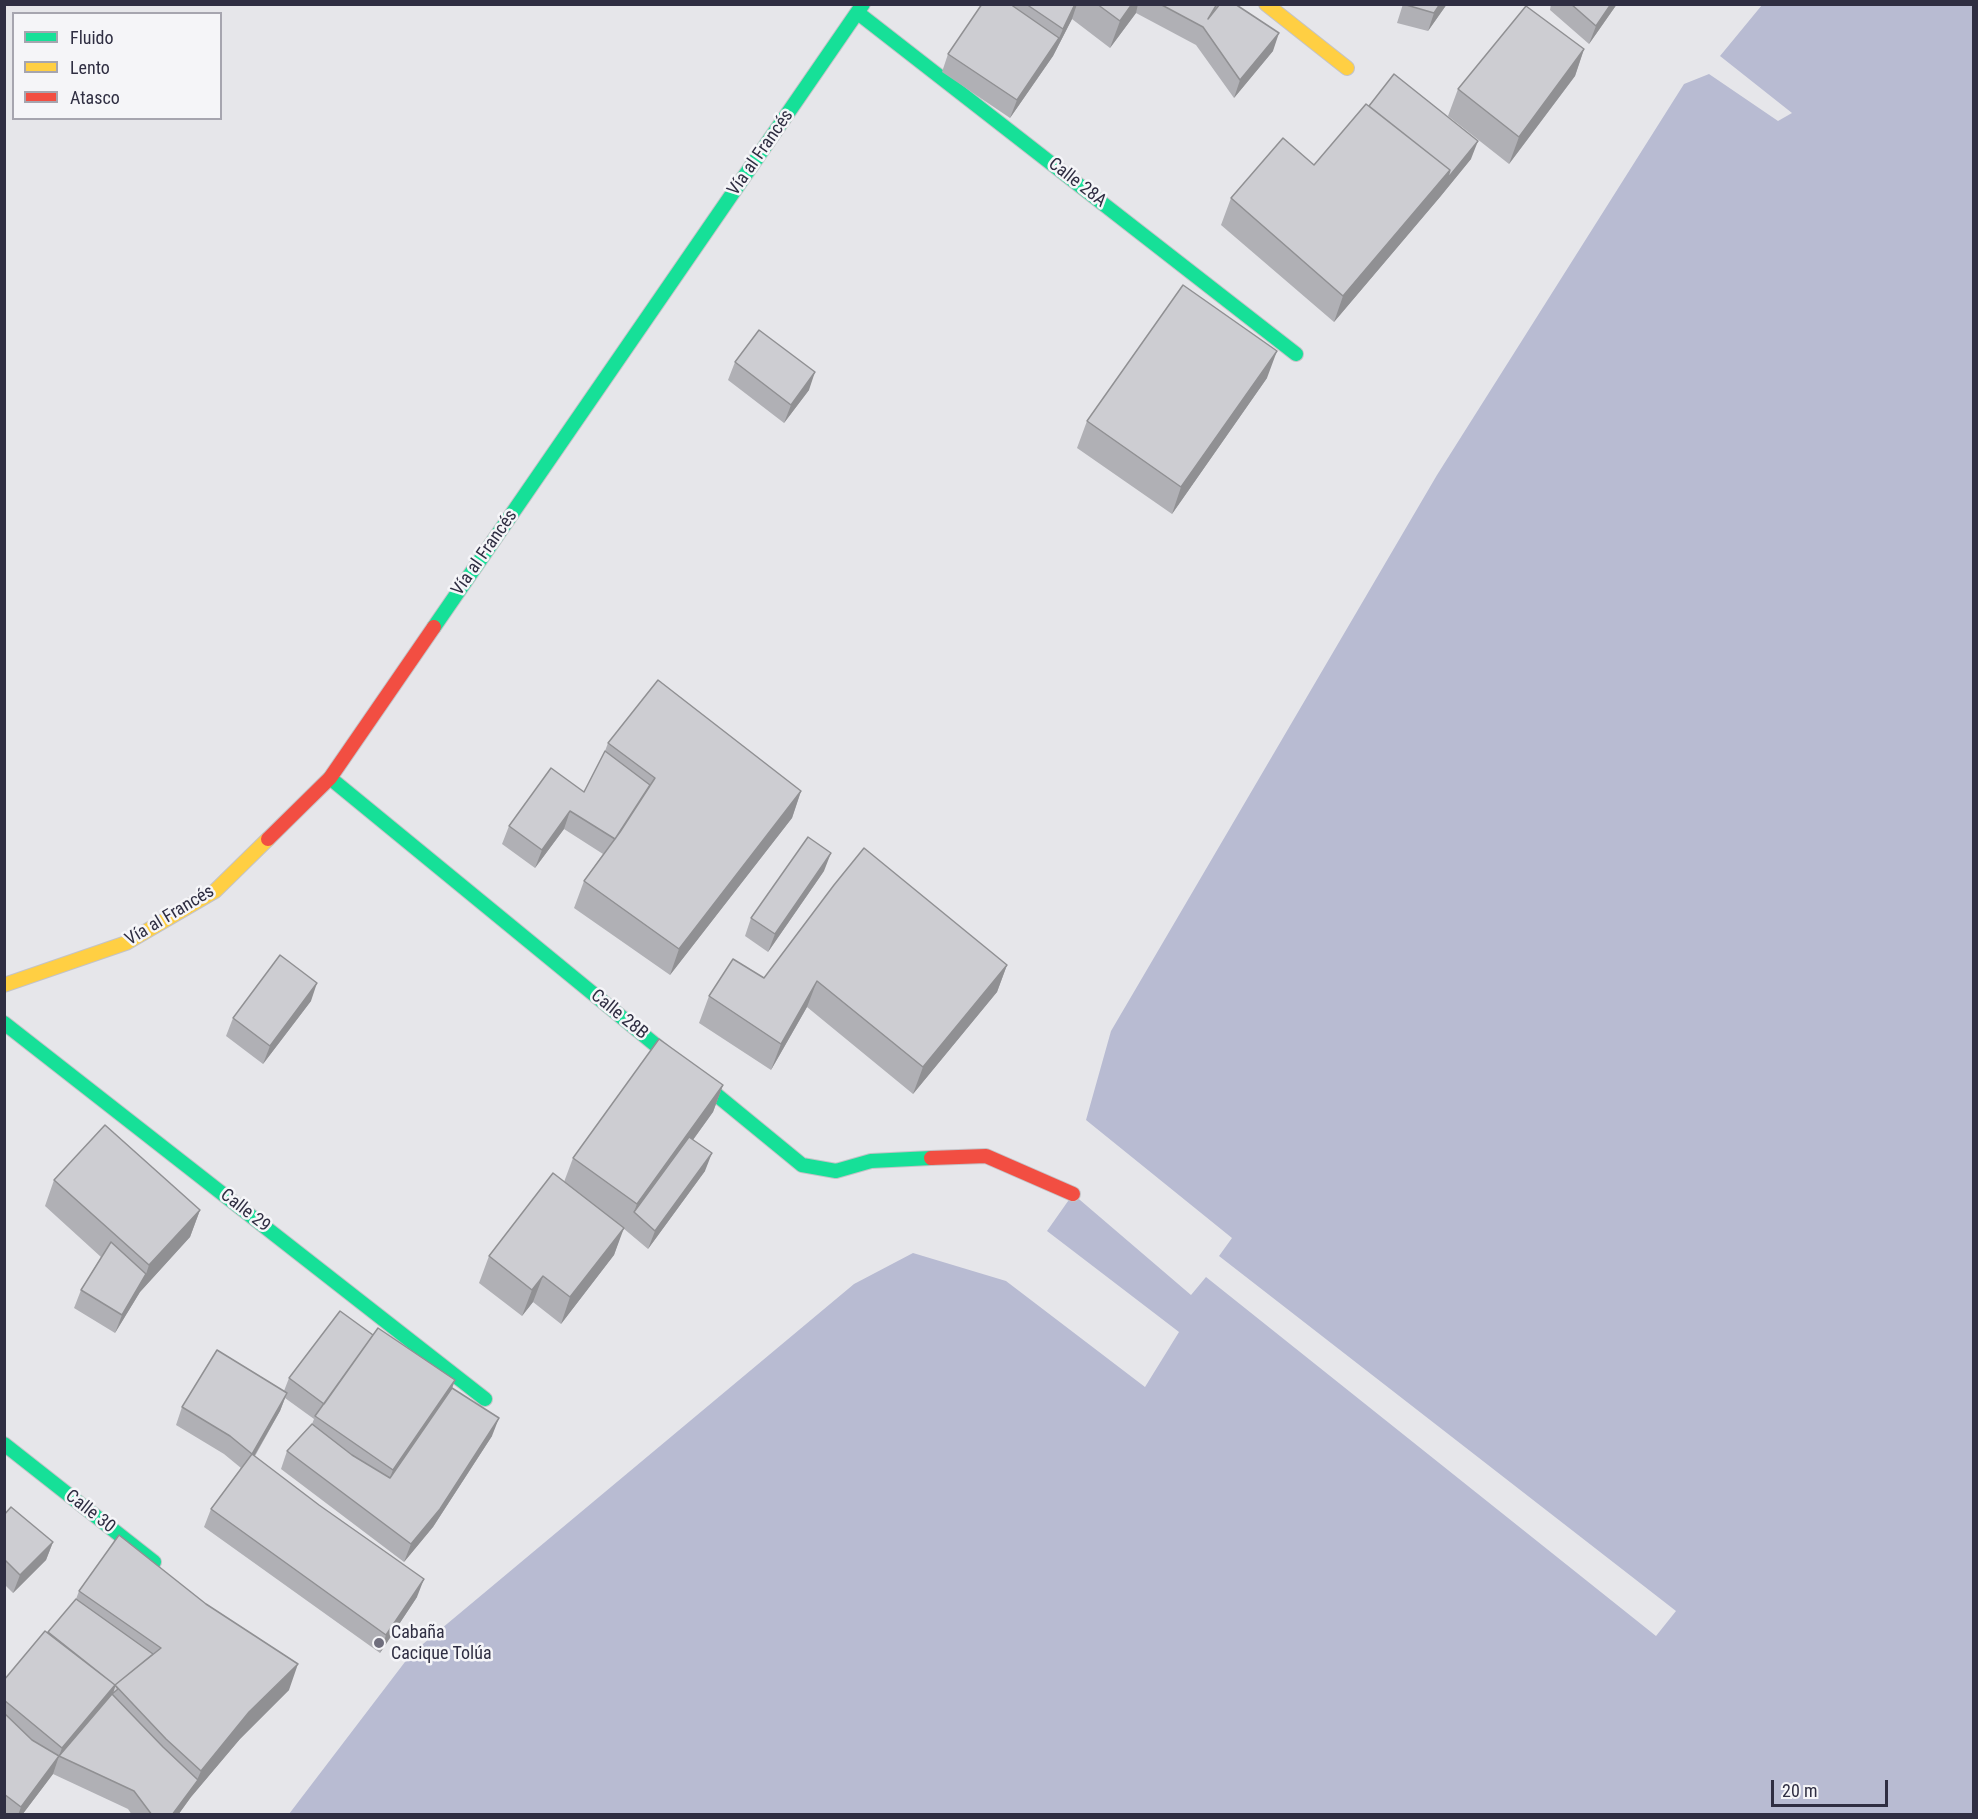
<!DOCTYPE html>
<html>
<head>
<meta charset="utf-8">
<style>
  body { margin:0 }
  #map { position:relative; width:1978px; height:1819px; overflow:hidden; background:#e6e6ea; font-family:"Roboto Condensed",sans-serif }
  canvas { display:block }
  .frame { position:absolute; inset:0; border:6px solid #2f2e42; pointer-events:none }
  .legend { position:absolute; left:12px; top:12px; width:210px; height:108px; box-sizing:border-box; background:#f5f5f8; border:2px solid #a6a5af; margin:0; padding:8px 10px; list-style:none; font-size:18px; color:#2f2e42 }
  .legend li { display:flex; align-items:center; gap:12px; height:30px }
  .legend b { width:30px; border:2px solid #a6a5af }
  .scale { position:absolute; left:1771px; top:1780px; width:117px; height:27px; box-sizing:border-box; border:3px solid #2f2e42; border-top:0; padding-left:8px; font-size:18px; line-height:21px; white-space:nowrap; color:#2f2e42; -webkit-text-stroke:4px #f5f5f8; paint-order:stroke }
</style>
</head>
<body>
<div id="map">
<canvas width="1978" height="1819"></canvas>
<div class="frame"></div>
<ul class="legend">
<li><b style="height:8px;background:#16e098"></b>Fluido</li>
<li><b style="height:8px;background:#ffcf43"></b>Lento</li>
<li><b style="height:8px;background:#f24e42"></b>Atasco</li>
</ul>
<div class="scale">20 m</div>
</div>
<script>
const ctx = document.querySelector('canvas').getContext('2d');
ctx.lineJoin = 'round';
function paint(path, color) { ctx.fillStyle = color; ctx.fill(path, 'evenodd'); }
function stroke(path, color, width, dash) { ctx.strokeStyle = color; ctx.lineWidth = width; ctx.lineCap = dash ? 'butt' : 'round'; ctx.setLineDash(dash || []); ctx.stroke(path); }
function drawText(font, color, halo, rows, align = 'center') {
  ctx.font = font + ' "Roboto Condensed",sans-serif'; ctx.lineWidth = 5; ctx.setLineDash([]); ctx.textBaseline = 'middle'; ctx.strokeStyle = halo; ctx.fillStyle = color; for (const [text, x, y, turn = 0] of rows) {
    ctx.save(); ctx.translate(x, y); ctx.rotate((+turn || 0) * Math.PI / 180); ctx.textAlign = isNaN(turn) ? turn : align; if (halo) ctx.strokeText(text, 0, 0); ctx.fillText(text, 0, 0); ctx.restore();
  }
}
paint(new Path2D(`
  M1762 5H1973V1814H289L411 1654 854 1284 913 1253 1006 1281 1145 1387 1179 1332 1047 1231 1073 1194 1191 1295 1206 1277 1656 1636 1676 1611 1219 1256 1232 1238 1086 1120 1111 1031 1437 475 1684 84 1709 74 1778 121 1792 113 1720 56Z`), '#b8bbd2');
const fast = new Path2D(`
  M858 13 1296 354
  M434 627 863 4
  M330 778 802 1165 836 1171 871 1161 931 1158
  M4 1023 485 1399
  M4 1444 154 1562`);
const slow = new Path2D(`
  M1266 4 1347 68
  M4 985 126 943 215 891 268 839`);
const jam = new Path2D(`
  M268 839 330 778 434 627
  M931 1158 986 1156 1073 1194`);
stroke(fast, '#c3c3c7', 16);
stroke(slow, '#c3c3c7', 16);
stroke(jam, '#c3c3c7', 16);
stroke(fast, '#16e098', 14);
stroke(slow, '#ffcf43', 14);
stroke(jam, '#f24e42', 14);
paint(new Path2D(`
  M982 4H1235L1273 51 1234 98 1196 45 1136 13 1110 48 1072 19 1053 56 1010 118 942 72 948 54Z
  M1403 4H1447L1428 31 1397 23Z
  M1551 4H1617L1589 44 1550 10Z
  M1584 49 1575 76 1509 164 1448 116 1458 89Z
  M1471 159 1440 197 1334 322 1221 225 1231 198 1314 165Z
  M735 362 809 390 784 423 728 380Z
  M1267 378 1172 514 1077 448 1087 421Z
  M608 743 801 791 792 818 670 975 574 908 584 881 603 854 564 829 535 868 502 844 509 826 584 792 605 751Z
  M824 871 768 952 745 936 751 918Z
  M1007 965 997 992 913 1094 807 1007 771 1070 699 1023 709 996 764 978Z
  M311 1001 263 1064 226 1036 233 1018Z
  M723 1085 713 1112 693 1140 705 1171 648 1249 623 1228 614 1255 561 1324 533 1302 522 1316 479 1283 489 1256 564 1182 573 1158Z
  M54 1180 200 1210 190 1237 140 1292 115 1333 74 1308 81 1290 101 1257 45 1206Z
  M373 1335 455 1380 452 1389 492 1436 433 1527 404 1562 281 1469 287 1451 312 1424 314 1419 285 1398 280 1411 255 1456 417 1597 380 1653 204 1527 211 1509 241 1468 224 1454 176 1425 182 1407 284 1391 289 1378Z
  M4 1515 53 1542 46 1560 13 1593 4 1584Z
  M79 1591 289 1690 240 1739 191 1797 178 1815H132L128 1809 53 1774 22 1815H4V1680L48 1632 76 1599Z`), '#b0b0b5');
paint(new Path2D(`
  M1075 4H1077L1072 19 1053 56 1010 118 1017 100 1059 38 1063 29Z
  M1132 4H1138L1136 13 1110 48 1120 21Z
  M1440 4H1447L1428 31 1434 13Z
  M1611 4H1617L1589 44 1596 26Z
  M1279 33 1273 51 1234 98 1240 80Z
  M1584 49 1575 76 1509 164 1519 137Z
  M1478 141 1471 159 1440 197 1334 322 1343 296 1450 170Z
  M1277 351 1267 378 1172 514 1181 487Z
  M815 372 809 390 784 423 791 405Z
  M801 791 792 818 670 975 679 949Z
  M570 811 564 829 535 868 542 850Z
  M831 853 824 871 768 952 775 934Z
  M1007 965 997 992 913 1094 923 1067Z
  M817 981 807 1007 771 1070 781 1044Z
  M317 983 311 1001 263 1064 270 1046Z
  M723 1085 713 1112 638 1216 634 1212 637 1204Z
  M712 1153 705 1171 648 1249 655 1231Z
  M200 1210 190 1237 140 1292 115 1333 122 1315 146 1274 149 1265Z
  M624 1228 614 1255 561 1324 570 1297Z
  M543 1276 533 1302 522 1316 532 1290Z
  M455 1380 445 1406 383 1496 393 1470Z
  M287 1393 280 1411 245 1472 252 1454Z
  M499 1418 492 1436 433 1527 404 1562 411 1544Z
  M53 1542 46 1560 13 1593 20 1575Z
  M424 1579 417 1597 380 1653 386 1635Z
  M298 1664 289 1690 240 1739 191 1797 178 1815H172L197 1780 201 1771 249 1712Z
  M115 1685 105 1712 59 1756 62 1748Z
  M59 1756 53 1774 22 1815H18L21 1807Z`), '#909093');
const building = new Path2D(`
  M982 4H1010L1059 38 1017 100 948 54Z
  M1026 4H1075L1063 29Z
  M1097 4H1132L1120 21Z
  M1160 4H1217L1208 19 1220 4H1235L1279 33 1240 80 1203 27Z
  M1403 4H1440L1434 13Z
  M1571 4H1611L1596 26Z
  M1526 6 1584 49 1519 137 1458 89Z
  M1394 74 1478 141 1447 179 1450 170 1369 106Z
  M1366 104 1450 170 1343 296 1231 198 1283 138 1314 165Z
  M1183 285 1277 351 1181 487 1087 421Z
  M759 330 815 372 791 405 735 362Z
  M658 680 801 791 679 949 584 881 620 832 655 778 608 743Z
  M605 751 650 785 615 839 570 811 542 850 509 826 551 768 584 792Z
  M808 837 831 853 775 934 751 918Z
  M864 848 1007 965 923 1067 817 981 781 1044 709 996 733 959 764 978 834 885Z
  M280 955 317 983 270 1046 233 1018Z
  M659 1039 723 1085 637 1204 573 1158Z
  M105 1125 200 1210 149 1265 54 1180Z
  M689 1137 712 1153 655 1231 634 1212Z
  M553 1173 624 1228 570 1297 543 1276 532 1290 489 1256Z
  M111 1242 146 1274 122 1315 81 1290Z
  M340 1311 373 1335 324 1404 289 1378Z
  M378 1328 455 1380 393 1470 315 1416Z
  M217 1350 287 1393 252 1454 230 1436 182 1407Z
  M452 1388 499 1418 440 1509 411 1544 287 1451 312 1424 352 1455 390 1478Z
  M252 1454 319 1505 424 1579 386 1635 211 1509Z
  M11 1507 53 1542 20 1575 4 1559V1515Z
  M119 1535 206 1604 298 1664 249 1712 201 1771 166 1739 115 1685 161 1648 79 1591Z
  M76 1599 153 1654 115 1685 48 1632Z
  M45 1631 115 1685 62 1748 4 1700V1680Z
  M115 1685 118 1689 112 1694 163 1747 198 1780 172 1815H152L134 1791 59 1756 112 1694Z
  M4 1713 32 1740 59 1756 21 1807 4 1794Z`);
paint(building, '#cdcdd2');
stroke(building, '#909093', 1.5);
for (const [x, y, r, color] of [
  [379,1643,6,"#6f6e7d"]
]) { const dot = new Path2D(); dot.arc(x, y, r, 0, 2 * Math.PI); ctx.fillStyle = color; ctx.fill(dot); stroke(dot, '#f5f5f8', 2); }
drawText('18px', '#2f2e42', '#f5f5f8', [
  ["Vía al Francés",761,153,-55],
  ["Calle 28A",1077,183,38],
  ["Vía al Francés",485,553,-55],
  ["Vía al Francés",170,916,-31],
  ["Calle 28B",619,1015,39],
  ["Calle 29",245,1211,38],
  ["Calle 30",90,1512,38]
]);
drawText('18px', '#2f2e42', '#f5f5f8', [
  ["Cabaña",391,1633],
  ["Cacique Tolúa",391,1654]
], 'left');
</script>
</body>
</html>
